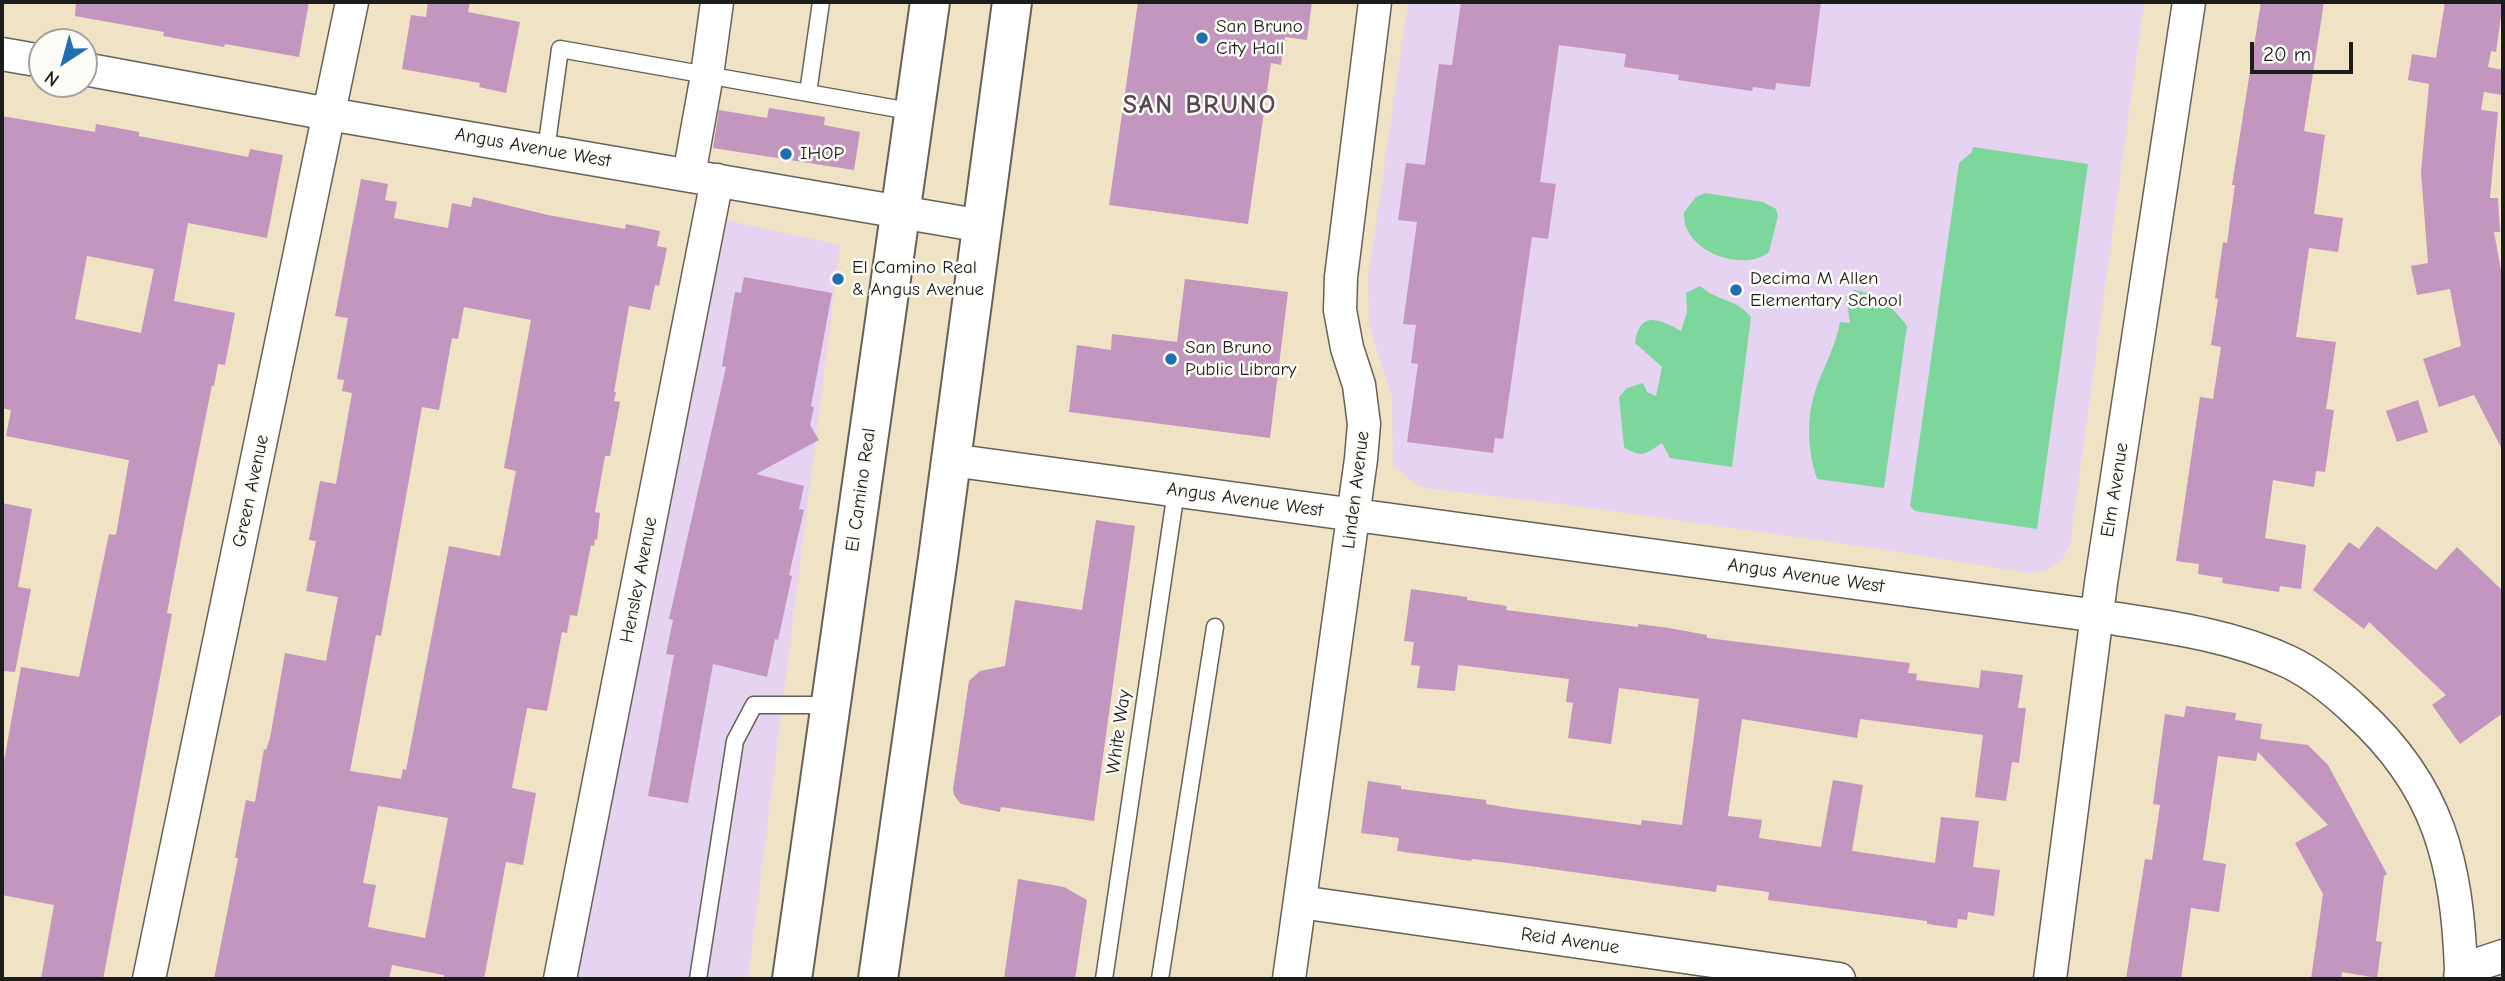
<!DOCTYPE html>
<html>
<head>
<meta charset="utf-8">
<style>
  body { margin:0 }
  #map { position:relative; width:2505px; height:981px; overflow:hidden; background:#f0e2c4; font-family:"Comic Neue",sans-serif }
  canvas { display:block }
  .frame { position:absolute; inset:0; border:4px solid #1c1c1c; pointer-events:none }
  .north { position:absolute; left:28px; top:28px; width:70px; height:70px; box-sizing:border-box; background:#fdfcf7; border:2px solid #a3a29f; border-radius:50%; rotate:216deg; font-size:19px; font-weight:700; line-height:28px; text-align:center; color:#1c1c1c }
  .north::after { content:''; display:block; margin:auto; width:24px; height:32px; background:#1f6fb2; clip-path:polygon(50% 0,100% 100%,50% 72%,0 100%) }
  .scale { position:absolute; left:2250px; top:42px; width:103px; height:32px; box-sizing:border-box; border:4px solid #1c1c1c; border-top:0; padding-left:9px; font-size:21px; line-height:24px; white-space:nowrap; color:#1c1c1c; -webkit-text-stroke:5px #fdfcf7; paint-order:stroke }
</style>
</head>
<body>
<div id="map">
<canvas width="2505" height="981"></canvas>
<div class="frame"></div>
<div class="north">N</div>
<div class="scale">20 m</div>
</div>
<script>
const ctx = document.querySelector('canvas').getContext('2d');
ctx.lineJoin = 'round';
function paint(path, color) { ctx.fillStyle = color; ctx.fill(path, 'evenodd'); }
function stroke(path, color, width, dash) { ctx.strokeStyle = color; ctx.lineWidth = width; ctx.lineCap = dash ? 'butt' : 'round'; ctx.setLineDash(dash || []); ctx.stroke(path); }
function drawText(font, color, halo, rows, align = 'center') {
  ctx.font = font + ' "Comic Neue",sans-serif'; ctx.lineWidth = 5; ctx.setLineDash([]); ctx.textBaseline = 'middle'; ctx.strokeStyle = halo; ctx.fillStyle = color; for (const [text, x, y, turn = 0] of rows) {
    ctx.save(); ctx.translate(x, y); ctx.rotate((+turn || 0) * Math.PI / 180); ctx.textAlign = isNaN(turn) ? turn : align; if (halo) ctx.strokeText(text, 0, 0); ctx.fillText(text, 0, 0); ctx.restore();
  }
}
paint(new Path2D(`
  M1408 2H2144L2070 544 2062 560 2047 570 2030 573 1867 547 1562 504 1425 488 1416 484 1393 466 1392 397 1371 331 1369 316 1368 279Z
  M711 217 840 245 748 979H573Z`), '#e5d3f1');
paint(new Path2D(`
  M1973 147 2088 164 2037 529 1915 511 1910 506 1959 163 1972 152Z
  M1705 193 1763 202 1776 209 1778 216 1769 252C1744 273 1681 252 1684 212L1696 197Z
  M1700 286C1717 301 1737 299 1751 317L1732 467 1670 458 1662 443C1645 454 1642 459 1624 447L1619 397 1627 388 1643 383 1647 392 1656 396 1662 367 1635 343C1640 310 1659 319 1681 331L1687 312 1686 293Z
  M1853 290C1878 293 1892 306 1907 326L1884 488 1817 479C1806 446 1806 410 1820 378 1828 359 1836 343 1840 322L1850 323 1846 296 1852 295Z`), '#7dd79d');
paint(new Path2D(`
  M76 2H309L299 57 225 44 224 47 163 36 164 32 75 16Z
  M428 2H470L468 12 520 22 506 93 479 87 480 83 402 69 411 15 426 17Z
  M1138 2H1312L1307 40 1285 37 1281 65 1271 63 1248 224 1109 205Z
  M1461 2H1821L1810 87 1776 83 1775 90 1753 87 1752 91 1678 80 1679 75 1624 67 1626 54 1559 45 1540 182 1556 184 1548 239 1532 237 1503 439 1495 438 1493 453 1407 442 1418 364 1411 363 1416 325 1403 324 1417 222 1398 220 1406 163 1425 165 1439 64 1452 65Z
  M2261 2H2324L2304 131 2325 135 2314 214 2343 218 2338 252 2309 248 2296 337 2336 342 2326 409 2334 410 2325 472 2316 471 2314 487 2273 480 2265 538 2306 545 2301 589 2280 586 2279 592 2222 583 2223 578 2198 574 2199 564 2176 561 2200 397 2213 399 2221 347 2211 345 2218 299 2215 298 2223 242 2227 243 2235 185H2232Z
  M2445 2H2503L2496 52 2491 51 2488 67 2503 70V95L2484 92 2481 110 2498 112 2490 198H2498L2500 232H2494L2503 281V451L2474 395 2439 407 2423 359 2461 346 2450 289 2417 295 2411 266 2428 263 2421 172 2429 84 2408 80 2412 54 2436 58Z
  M769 108 825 117 824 125 860 132 854 170 713 148 719 110 767 118Z
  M2 116 95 132 96 124 139 132V136L248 157 250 149 283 155 267 238 188 223 174 301 235 313 225 365 218 364 214 386 212 385 183 529 167 613 172 614 103 979H41L54 905 2 895V772L21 667 79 677 109 534 116 535 129 460 6 436 11 410 2 408ZM87 256 154 269 141 333 75 319Z
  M361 179 388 184 385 200 397 202 394 218 448 228 452 203 471 207 473 197 548 215 625 229 626 224 660 231 657 246 667 248 659 286 655 285 650 310 629 306 614 392H616L614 401 620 402 610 456H605L595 512 600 513 597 540 595 539 594 546 591 545 577 616 570 615 567 633 562 632 547 711 527 708 512 788 536 793 523 865 506 862 484 979H444V975L392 965 389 979H214L238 858H235L246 800 255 802 264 749 266 750 270 738 285 653 326 661 338 597 306 591 316 541 309 540 320 481 336 484 352 393 342 391 344 380 337 379 348 318 335 316ZM464 307 531 320 504 468 516 471 500 556 449 546 406 770 403 769 401 779 350 771 376 635 381 636 422 407 439 410 452 338 458 339ZM378 806 448 818 425 938 368 927 376 885 363 883Z
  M744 277 832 293 811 406 814 407 810 425 819 440 756 474 804 486 799 509 804 510 789 575 792 576 778 640 775 639 767 677 713 664 688 803 648 796 674 655 666 654 673 620 669 619 726 367 722 366 735 292 741 293Z
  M1185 279 1288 292 1270 438 1069 412 1077 345 1111 350 1112 334 1177 342Z
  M2418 400 2428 432 2397 442 2386 411Z
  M2 503 32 509 18 587 31 589 15 672 2 671Z
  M1096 520 1135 526 1094 821 1001 807 1000 812 961 804 954 795 953 789 969 681 980 671 1005 666 1015 600 1082 610Z
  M2377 526 2436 570 2457 547 2503 591V713L2460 744 2432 705 2446 695 2369 622 2364 629 2313 590 2349 542 2359 549Z
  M1411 589 1467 597V600L1507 606 1506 610 1638 627V624L1669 628 1707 635V638L1910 663 1908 673 1917 674 1916 680 1979 688 1981 670 2023 675 2018 708H2026L2019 763 2012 762 2006 801 1975 797 1983 735 1860 719 1857 738 1742 719 1728 816 1762 820 1759 838 1821 847 1833 780 1863 785 1852 851 1935 863 1941 817 1979 821 1973 867 2000 870 1994 916 1968 912 1967 920 1958 919 1957 928 1927 924V921L1768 900 1769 892 1717 885 1716 892 1508 863 1472 859 1471 861 1397 851 1399 838 1361 833 1368 781 1401 786V789L1486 800V804L1510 808 1641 825 1642 820 1682 825 1699 699 1619 688 1611 744 1568 738 1573 703 1566 702 1569 679 1458 665 1455 691 1417 688 1420 666 1411 665 1414 642 1404 641Z
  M2186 706 2236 713 2235 720 2262 724 2260 739 2308 745 2328 765 2387 874 2384 876 2376 941 2382 942 2377 978 2342 972 2341 979H2311L2323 894 2295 843 2328 825 2258 752 2256 761 2218 756 2203 860 2226 864 2219 912 2191 908 2181 979H2126L2145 859 2152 860 2160 805 2153 804 2165 714 2184 717Z
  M1018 879 1064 887 1087 900 1075 979H1004Z`), '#c296be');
const service = new Path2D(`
  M808 93 821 2
  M546 150 560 49 915 112
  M698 979 735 741 754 705H831
  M1104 979 1176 491
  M1160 979 1215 627`);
const minor = new Path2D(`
  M2 54 42 61
  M84 69 329 114 982 226
  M689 175 707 75 717 2
  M951 460 2098 616C2162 626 2229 634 2289 662 2314 674 2337 693 2357 712 2439 787 2457 863 2461 970
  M1300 902 1839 979
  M149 979 352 2
  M560 979 717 180
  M1289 979 1361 459 1364 424 1359 385 1347 348 1340 310 1341 277 1375 2
  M2050 979 2101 583 2189 2
  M2460 979 2461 970 2503 956`);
const primary = new Path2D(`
  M792 979 930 2
  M878 979 938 558 1012 2`);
stroke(service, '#666157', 19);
stroke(minor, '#666157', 35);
stroke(primary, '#666157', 42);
stroke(service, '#fff', 16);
stroke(minor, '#fff', 32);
stroke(primary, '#fff', 38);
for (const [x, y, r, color] of [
  [1202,38,7,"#1f6fb2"],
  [786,154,7,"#1f6fb2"],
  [838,279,7,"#1f6fb2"],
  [1736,290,7,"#1f6fb2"],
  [1171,359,7,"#1f6fb2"]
]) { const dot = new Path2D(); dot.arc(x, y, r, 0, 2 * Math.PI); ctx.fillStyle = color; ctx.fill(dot); stroke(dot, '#fdfcf7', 2.5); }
drawText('19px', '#1c1c1c', '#fdfcf7', [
  ["San Bruno",1216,27],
  ["City Hall",1216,49],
  ["IHOP",800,154],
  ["El Camino Real",852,268],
  ["& Angus Avenue",852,290],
  ["Decima M Allen",1750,279],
  ["Elementary School",1750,301],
  ["San Bruno",1185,348],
  ["Public Library",1185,370]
], 'left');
drawText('19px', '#1c1c1c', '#fdfcf7', [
  ["Angus Avenue West",533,148,10],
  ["El Camino Real",861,490,-82],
  ["Linden Avenue",1356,490,-83],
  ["Elm Avenue",2115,490,-81],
  ["Green Avenue",251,491,-78],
  ["Angus Avenue West",1245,500,8],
  ["Angus Avenue West",1806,576,8],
  ["Hensley Avenue",639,580,-79],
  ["White Way",1119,732,-82],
  ["Reid Avenue",1570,941,8]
]);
ctx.letterSpacing = '2px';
drawText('bold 26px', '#564755', '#fdfcf7', [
  ["SAN BRUNO",1200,106]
]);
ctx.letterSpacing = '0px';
</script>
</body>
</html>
